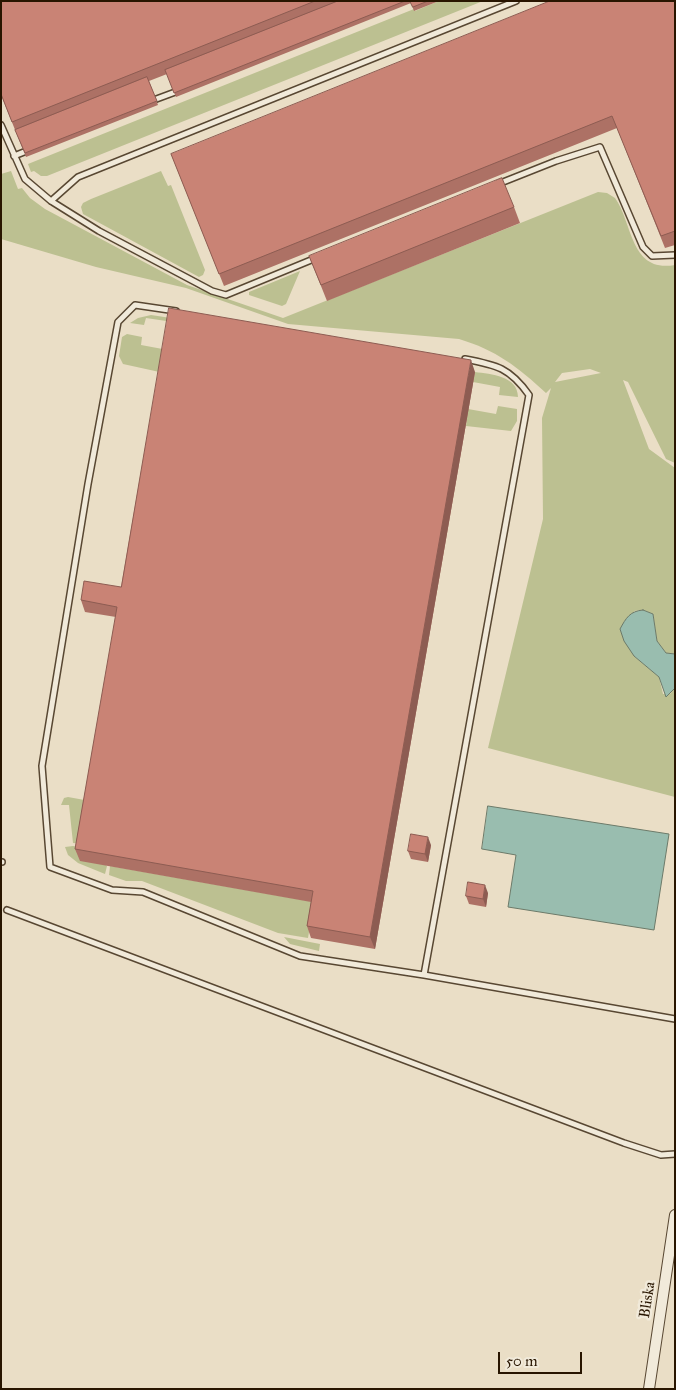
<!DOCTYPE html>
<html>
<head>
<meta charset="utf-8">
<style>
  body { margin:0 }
  #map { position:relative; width:676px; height:1390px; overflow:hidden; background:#eadec6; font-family:"IM FELL Great Primer",serif }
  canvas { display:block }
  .frame { position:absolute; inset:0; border:2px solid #281500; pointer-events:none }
  .scale { position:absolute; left:498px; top:1352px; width:84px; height:22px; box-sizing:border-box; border:2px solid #281500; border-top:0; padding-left:6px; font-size:15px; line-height:18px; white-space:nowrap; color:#281500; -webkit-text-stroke:4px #f1eada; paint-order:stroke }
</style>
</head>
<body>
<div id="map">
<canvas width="676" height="1390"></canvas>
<div class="frame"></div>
<div class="scale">50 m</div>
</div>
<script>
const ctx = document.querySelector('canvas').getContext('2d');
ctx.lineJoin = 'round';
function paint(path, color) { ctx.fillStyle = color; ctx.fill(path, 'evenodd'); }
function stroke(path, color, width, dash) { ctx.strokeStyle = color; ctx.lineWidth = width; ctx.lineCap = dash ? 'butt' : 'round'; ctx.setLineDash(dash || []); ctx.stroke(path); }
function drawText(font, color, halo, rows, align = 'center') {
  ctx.font = font + ' "IM FELL Great Primer",serif'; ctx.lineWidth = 5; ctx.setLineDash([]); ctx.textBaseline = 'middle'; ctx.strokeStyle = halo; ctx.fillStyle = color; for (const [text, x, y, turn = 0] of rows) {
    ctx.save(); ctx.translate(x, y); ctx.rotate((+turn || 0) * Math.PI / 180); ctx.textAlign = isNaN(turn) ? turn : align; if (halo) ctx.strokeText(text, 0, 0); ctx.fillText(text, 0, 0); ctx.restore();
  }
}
paint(new Path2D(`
  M439 1H483L47 176H41L34 171 31 172 28 164 414 9 415 11Z
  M11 171 18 189 22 188 30 198 45 209 187 285 283 318 598 192 607 193 615 198C633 223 630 273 675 265V463L666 459 628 382 623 380 649 449 675 468V654L666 653 657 641 653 614 643 610 634 611V656L659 677 663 694H670L675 688V797L488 748 543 519 542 418 551 388 546 393C518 367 496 350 459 339L288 324 186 288 96 267 1 239V174ZM590 369 601 373 555 382 562 373Z
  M161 171 168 186 171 185 205 270 203 275 199 277 83 214 81 207 83 203 91 199Z
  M300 271 286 304 282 306 249 295V292Z
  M151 315 171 318 173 322 146 318 144 325 130 323 138 318Z
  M127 334 142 337 141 345 168 350 164 373 123 364 119 356 122 337Z
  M475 372C491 374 518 376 518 397L499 395 500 387 473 382Z
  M498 406 517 409V421L511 431 466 426 468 409 496 414Z
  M68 797 90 801 83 844 73 843 69 805H61L64 798Z
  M73 846 82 847 107 866 105 874 78 863 68 855 65 847Z
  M110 866 314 902 308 938 278 933 142 881H126L109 875Z
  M284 937 320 944 319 951 290 944Z`), '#bcc091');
const water = new Path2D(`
  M643 610 653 614 657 641 666 653 675 654V688L666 697 659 677 634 656 624 641 620 629C626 618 630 611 643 610Z
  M488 806 669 834 654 930 508 907 516 855 482 849Z`);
paint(water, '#99bdaf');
stroke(water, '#6c7a69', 1);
const service = new Path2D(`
  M151 101 178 91
  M1 125 25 179 51 201 99 231 212 291 226 295 316 258
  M14 156 29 150
  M498 184 556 161 600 147 643 247 652 256 675 255
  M51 201 78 177 516 1
  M176 311 135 305 118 322 88 484 42 766 50 867 112 890 143 892 300 956 424 975 675 1019
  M1 862H2
  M7 910 624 1143 661 1155 675 1154
  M424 975 529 395C510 368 497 365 465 359`);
const minor = new Path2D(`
  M649 1389 675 1215`);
stroke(service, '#584732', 8);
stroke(minor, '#584732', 12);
stroke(service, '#f1eada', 5);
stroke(minor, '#f1eada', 10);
paint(new Path2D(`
  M1 1H439L414 11 411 3 176 97 167 74 149 81 158 105 26 157 1 95Z
  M675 1V245L665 248 617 128 224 286 171 154Z
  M514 207 520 223 327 301 309 256Z
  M475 372 375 949 311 938 307 926 311 902 80 861 75 849 116 617 85 612 81 600 121 587Z
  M431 845 428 862 411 859 408 851Z
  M488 893 486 907 469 904 466 896Z`), '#ad7165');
paint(new Path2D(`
  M471 360 475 372 375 949 370 937Z
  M428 837 431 845 428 862 425 854Z
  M485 885 488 893 486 907 483 899Z`), '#8d5c52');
const building = new Path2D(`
  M1 1H315L12 122 1 94Z
  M338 1H405L174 93 165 70Z
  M410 1H428L413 7Z
  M550 1H675V231L661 236 612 116 219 274 171 154Z
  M147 77 157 101 25 153 15 130Z
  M502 178 514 207 321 285 309 256Z
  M169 308 471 360 370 937 307 926 313 891 75 849 117 607 81 600 84 581 121 587Z
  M411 834 428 837 425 854 408 851Z
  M468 882 485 885 483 899 466 896Z`);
paint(building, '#c98375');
stroke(building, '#8d5c52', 1);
drawText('15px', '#281500', '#f1eada', [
  ["Bliska",648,1300,-81]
]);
</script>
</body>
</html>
